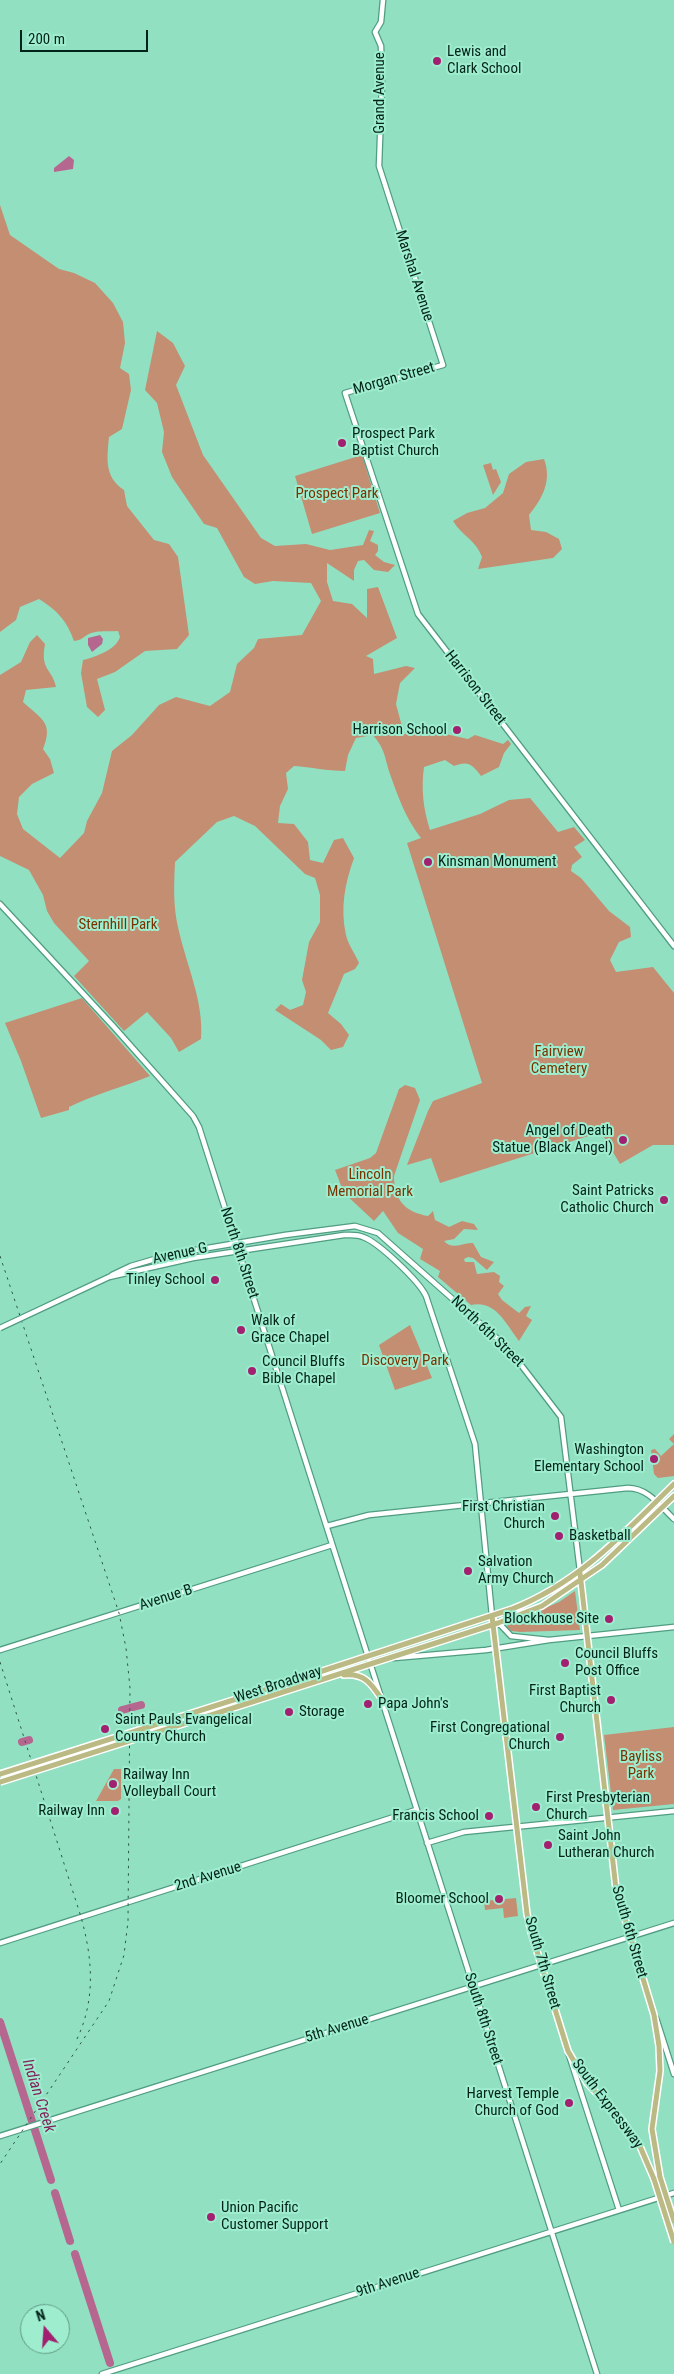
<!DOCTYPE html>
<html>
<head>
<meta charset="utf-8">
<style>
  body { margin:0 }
  #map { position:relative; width:674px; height:2374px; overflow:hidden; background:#92e0c2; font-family:"Roboto Condensed",sans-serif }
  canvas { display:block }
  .north { position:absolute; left:20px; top:2304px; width:50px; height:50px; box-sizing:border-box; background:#9eedcf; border:1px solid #609c86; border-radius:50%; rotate:342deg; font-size:14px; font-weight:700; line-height:20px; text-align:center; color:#022319 }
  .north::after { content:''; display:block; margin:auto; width:18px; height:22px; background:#a22070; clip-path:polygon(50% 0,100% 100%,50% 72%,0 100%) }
  .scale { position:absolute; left:20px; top:30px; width:128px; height:22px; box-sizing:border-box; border:2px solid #022319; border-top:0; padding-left:6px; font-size:15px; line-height:18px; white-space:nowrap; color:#022319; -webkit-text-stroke:4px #9eedcf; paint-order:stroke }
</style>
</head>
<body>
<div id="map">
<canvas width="674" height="2374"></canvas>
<div class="north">N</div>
<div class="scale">200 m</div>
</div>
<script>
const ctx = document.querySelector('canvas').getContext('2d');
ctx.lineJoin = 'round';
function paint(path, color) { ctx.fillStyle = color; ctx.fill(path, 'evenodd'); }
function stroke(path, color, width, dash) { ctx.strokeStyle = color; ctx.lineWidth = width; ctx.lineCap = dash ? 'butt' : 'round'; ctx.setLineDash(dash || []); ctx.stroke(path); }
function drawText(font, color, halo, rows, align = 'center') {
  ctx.font = font + ' "Roboto Condensed",sans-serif'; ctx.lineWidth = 4; ctx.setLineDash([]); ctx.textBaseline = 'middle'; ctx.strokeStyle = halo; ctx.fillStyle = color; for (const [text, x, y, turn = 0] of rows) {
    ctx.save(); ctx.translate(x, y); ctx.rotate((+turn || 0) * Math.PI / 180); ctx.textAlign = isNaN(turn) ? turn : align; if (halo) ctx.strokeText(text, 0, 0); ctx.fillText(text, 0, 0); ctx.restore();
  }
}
paint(new Path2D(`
  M0 205 10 235 59 269 74 273 95 283 113 303 123 322 125 343 120 368 129 374 131 390 122 429 109 437C107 458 104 477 124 490L127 506 154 540 169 544 178 557 189 635 177 649 145 651 115 672 97 679 105 710 98 717 87 707 81 673 83 660C95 657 116 650 120 637L118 631C109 632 97 630 89 634 83 637 82 640 74 641 67 621 57 610 39 599L20 607 16 620 0 632Z
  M157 331 173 343 185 366 176 385 203 455 261 538 275 546 306 544 330 550 363 545 369 530 374 531 370 541 378 545V551L375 555 384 562 395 565 388 572 374 570 364 560 358 561 354 570V581L327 563V582L333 601 352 604 367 618V589L378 587 397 638 366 656 373 659 374 674 406 666 415 668 400 683 396 704 404 734 441 733 468 739 475 735 503 744 508 740 511 744 504 753 499 767 481 776C473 765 468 760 454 766L445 760 424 767C421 789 423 808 430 830L480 814 509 800 530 798 558 832 574 827 585 840 574 847 582 857 572 865 571 871 581 878 609 911 630 927 631 937 619 942 610 960 616 972 653 967 674 993V1145H653L620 1164 601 1132 440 1183 431 1158 407 1165 428 1111 433 1101 482 1083 407 843 421 838C406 819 398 797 390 774 384 756 386 751 373 735L356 738 348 755 345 771C327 771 311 767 294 766L286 773 288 789 280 806 278 823 294 824 308 842 310 860 323 863 334 840 343 838 354 858C345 883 340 908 346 935 348 944 355 954 359 963L355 969 344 974 328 1013 341 1024 349 1035 343 1047 331 1050 321 1040 275 1010 281 1004 290 1010 303 1005 306 992 302 980 309 942 320 922V895L315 878 305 874 255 826 234 816 217 822 175 862C174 884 173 906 178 927 186 965 204 1000 201 1039L179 1052 171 1038 147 1012 124 1031 74 976 89 961 54 923 47 911 43 895 29 870 0 856V675L21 662 30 642 37 635 45 644C40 671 52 668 56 687L26 690 23 702C41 719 54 722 43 749L50 759 54 773 32 784 19 797 17 814 23 829 60 858 84 833 87 821 102 793 112 751 132 735 159 705 176 697 210 706 230 692 237 664 254 648 258 639 302 635 321 601 311 583 273 581 255 584 244 577 217 528 204 524 172 477 162 452 164 432 157 403 145 390Z
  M362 455 380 513 312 534 295 476Z
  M544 459C552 480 543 498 529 515L531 530 546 532 559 539 562 549 553 558 478 569 482 557C475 539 463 537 453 521L467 513 485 508 503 493 509 474 526 462Z
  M491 463 493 470 496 469 501 482 493 495 483 465Z
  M82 998 150 1076C123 1087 95 1094 69 1107V1110L41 1118 21 1061 5 1023Z
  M405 1085 415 1088 420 1100 394 1176C394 1200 405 1212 428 1216L433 1211 435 1220 449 1227 462 1221 474 1224 478 1230 464 1229 454 1239 444 1241C453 1251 462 1242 473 1243L481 1257 494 1262 487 1270 473 1258 468 1257 464 1259 465 1262H474L477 1274 494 1272 500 1276 499 1282 504 1286 498 1294 502 1300 519 1313 525 1307 531 1306 526 1316 532 1320 519 1341C505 1323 496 1300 471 1305L438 1277 440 1271 420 1259 423 1249 398 1233 383 1211 374 1221 344 1193 335 1170 370 1158 376 1153 399 1089Z
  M410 1325 432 1378 395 1390 379 1345Z
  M674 1434V1476L658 1478 654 1474 651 1450 655 1449 661 1456 674 1444 669 1439Z
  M575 1591 580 1630 520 1632 511 1631 507 1627 508 1624 559 1602Z
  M674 1727V1804L613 1810 604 1735Z
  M114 1769H121V1799L118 1801H96Z
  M516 1898 518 1916 504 1918 503 1908 485 1910 484 1901Z`), '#c48e72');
paint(new Path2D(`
  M69 156 74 160 73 169 54 172V168Z
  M100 635 103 639 102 644 92 652 88 645V638Z`), '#b66790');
stroke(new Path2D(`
  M122 1710 141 1705
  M22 1742 29 1740
  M0 2022 51 2180
  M55 2193 70 2241
  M75 2254 110 2363`), '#b66790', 8);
const secondary = new Path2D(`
  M383 0 381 22 375 32 381 46 382 84 379 166 443 365 345 393 418 614 674 946
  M0 904 114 1027 193 1116 199 1127 597 2374
  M112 1275 131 1266 172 1254 285 1235 355 1226 378 1233 508 1348 561 1417 580 1571
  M109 1277 193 1258 344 1235C350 1235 357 1234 363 1237 378 1242 419 1281 426 1296L475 1444 492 1616 511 1636 549 1640
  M327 1526 369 1515 628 1488C648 1488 660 1506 674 1519
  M0 1650 332 1545
  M394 1658 486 1650 549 1640 674 1627
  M427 1843 464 1832 674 1811
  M0 1943 416 1810
  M656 2018 674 2074
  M569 2055 619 2210
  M0 2136 674 1923
  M102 2374 674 2193`);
const primary = new Path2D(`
  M580 1573 616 1889 654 2015 659 2046 660 2071 652 2129 660 2177
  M492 1616 527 1914 531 1932 568 2051 587 2083 621 2119 639 2144 654 2179
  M344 1675C364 1673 371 1683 381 1698
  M249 1695 512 1609C579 1583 624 1533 674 1484
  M252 1702 498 1623 542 1606 602 1565 674 1496`);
stroke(secondary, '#509d82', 7);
stroke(primary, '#fff', 8);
stroke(secondary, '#fff', 4.5);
stroke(primary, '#bbba84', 5);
stroke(new Path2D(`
  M0 1256 119 1613 126 1648 130 1688 128 1921 124 1955 109 2001 0 2164
  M0 1662 81 1917C93 1960 96 2002 75 2043`), '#2b5949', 1, [2.5, 5]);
const secondaryBridge = new Path2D(`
  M0 1328 109 1277`);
const primaryBridge = new Path2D(`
  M0 1774 249 1695
  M0 1782 252 1702
  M660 2177 674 2221
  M654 2179 674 2242`);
stroke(secondaryBridge, '#509d82', 7, []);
stroke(primaryBridge, '#fff', 8, []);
stroke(secondaryBridge, '#fff', 4.5);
stroke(primaryBridge, '#bbba84', 5);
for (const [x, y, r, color] of [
  [437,61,5,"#a22070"],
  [342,443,5,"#a22070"],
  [457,730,5,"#a22070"],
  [428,862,5,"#a22070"],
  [623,1140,5,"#a22070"],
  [664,1200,5,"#a22070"],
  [215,1280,5,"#a22070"],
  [241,1330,5,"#a22070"],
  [252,1371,5,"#a22070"],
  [654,1459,5,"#a22070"],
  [555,1516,5,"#a22070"],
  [559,1536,5,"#a22070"],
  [468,1571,5,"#a22070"],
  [609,1619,5,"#a22070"],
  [565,1663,5,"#a22070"],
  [611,1700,5,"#a22070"],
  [368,1704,5,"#a22070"],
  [289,1712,5,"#a22070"],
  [105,1729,5,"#a22070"],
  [560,1737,5,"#a22070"],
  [113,1784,5,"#a22070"],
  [536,1807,5,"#a22070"],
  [115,1811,5,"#a22070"],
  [489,1816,5,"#a22070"],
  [548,1845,5,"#a22070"],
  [499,1899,5,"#a22070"],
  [569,2103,5,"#a22070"],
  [211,2217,5,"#a22070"]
]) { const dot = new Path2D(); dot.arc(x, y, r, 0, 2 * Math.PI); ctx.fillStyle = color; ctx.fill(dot); stroke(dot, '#9eedcf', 2); }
drawText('15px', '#022319', '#9eedcf', [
  ["Lewis and",447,52],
  ["Clark School",447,69],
  ["Prospect Park",352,434],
  ["Baptist Church",352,451],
  ["Harrison School",447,730,"right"],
  ["Kinsman Monument",438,862],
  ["Angel of Death",613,1131,"right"],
  ["Statue (Black Angel)",613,1148,"right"],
  ["Saint Patricks",654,1191,"right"],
  ["Catholic Church",654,1208,"right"],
  ["Tinley School",205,1280,"right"],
  ["Walk of",251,1321],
  ["Grace Chapel",251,1338],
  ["Council Bluffs",262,1362],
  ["Bible Chapel",262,1379],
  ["Washington",644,1450,"right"],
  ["Elementary School",644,1467,"right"],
  ["First Christian",545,1507,"right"],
  ["Church",545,1524,"right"],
  ["Basketball",569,1536],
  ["Salvation",478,1562],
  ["Army Church",478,1579],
  ["Blockhouse Site",599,1619,"right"],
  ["Council Bluffs",575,1654],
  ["Post Office",575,1671],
  ["First Baptist",601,1691,"right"],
  ["Church",601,1708,"right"],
  ["Papa John's",378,1704],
  ["Storage",299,1712],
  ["Saint Pauls Evangelical",115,1720],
  ["Country Church",115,1737],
  ["First Congregational",550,1728,"right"],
  ["Church",550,1745,"right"],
  ["Railway Inn",123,1775],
  ["Volleyball Court",123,1792],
  ["First Presbyterian",546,1798],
  ["Church",546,1815],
  ["Railway Inn",105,1811,"right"],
  ["Francis School",479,1816,"right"],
  ["Saint John",558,1836],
  ["Lutheran Church",558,1853],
  ["Bloomer School",489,1899,"right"],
  ["Harvest Temple",559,2094,"right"],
  ["Church of God",559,2111,"right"],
  ["Union Pacific",221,2208],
  ["Customer Support",221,2225]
], 'left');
drawText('15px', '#022319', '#9eedcf', [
  ["Grand Avenue",380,93,-90],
  ["Marshal Avenue",414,276,72],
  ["Morgan Street",394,379,-16],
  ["Harrison Street",475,688,52],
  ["North 8th Street",239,1253,72],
  ["Avenue G",180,1254,-12],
  ["North 6th Street",487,1332,44],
  ["Avenue B",166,1598,-18],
  ["West Broadway",278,1685,-18],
  ["2nd Avenue",208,1877,-17],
  ["South 6th Street",629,1932,74],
  ["South 7th Street",542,1963,74],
  ["South 8th Street",483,2019,72],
  ["5th Avenue",337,2029,-17],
  ["South Expressway",607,2104,53],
  ["9th Avenue",388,2283,-18]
]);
drawText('15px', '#7a3300', '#9eedcf', [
  ["Prospect Park",337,494],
  ["Sternhill Park",118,925],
  ["Fairview",559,1052],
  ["Cemetery",559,1069],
  ["Lincoln",370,1175],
  ["Memorial Park",370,1192],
  ["Discovery Park",405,1361],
  ["Bayliss",641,1757],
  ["Park",641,1774]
]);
drawText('italic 16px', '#81225b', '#9eedcf', [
  ["Indian Creek",38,2096,72]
]);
</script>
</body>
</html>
